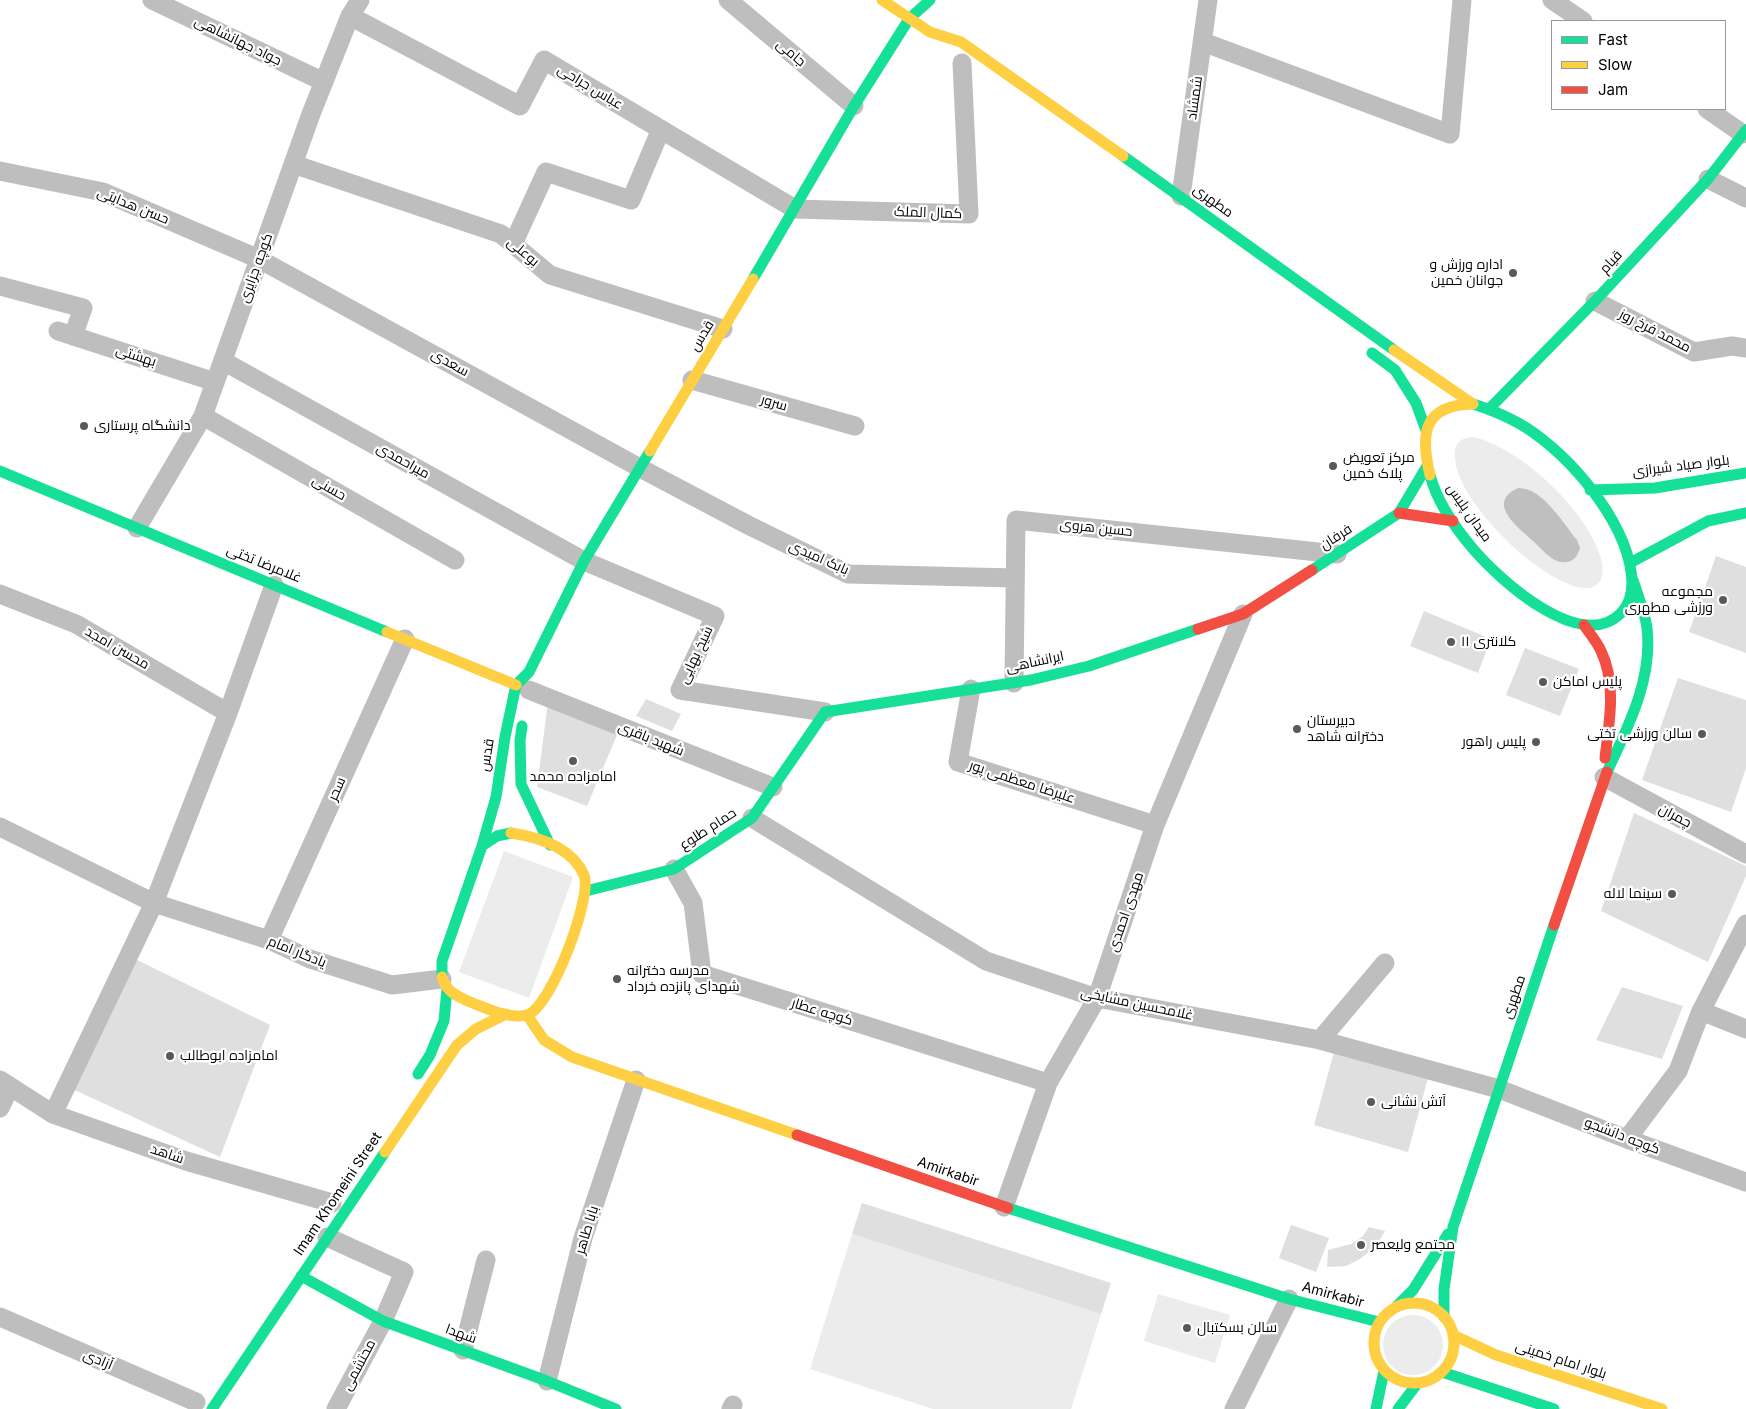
<!DOCTYPE html>
<html>
<head>
<meta charset="utf-8">
<style>
  body { margin:0 }
  #map { position:relative; width:1746px; height:1409px; overflow:hidden; background:#fff; font-family:Inter,sans-serif }
  canvas { display:block }
  .legend { position:absolute; left:1551px; top:20px; width:175px; height:90px; box-sizing:border-box; background:#fff; border:1px solid #999; margin:0; padding:6px 9px; list-style:none; font-size:15px; color:#000 }
  .legend li { display:flex; align-items:center; gap:10px; height:25px }
  .legend b { width:25px; border:1px solid #999 }
</style>
</head>
<body>
<div id="map">
<canvas width="1746" height="1409"></canvas>
<ul class="legend">
<li><b style="height:6px;background:#16e098"></b>Fast</li>
<li><b style="height:6px;background:#ffcf43"></b>Slow</li>
<li><b style="height:6px;background:#f24e42"></b>Jam</li>
</ul>
</div>
<script>
const ctx = document.querySelector('canvas').getContext('2d');
ctx.lineJoin = 'round';
function paint(path, color) { ctx.fillStyle = color; ctx.fill(path, 'evenodd'); }
function stroke(path, color, width, dash) { ctx.strokeStyle = color; ctx.lineWidth = width; ctx.lineCap = dash ? 'butt' : 'round'; ctx.setLineDash(dash || []); ctx.stroke(path); }
function drawText(font, color, halo, rows, align = 'center') {
  ctx.font = font + ' Inter,Cairo,sans-serif'; ctx.lineWidth = 4.5; ctx.setLineDash([]); ctx.textBaseline = 'middle'; ctx.strokeStyle = halo; ctx.fillStyle = color; for (const [text, x, y, turn = 0] of rows) {
    ctx.save(); ctx.translate(x, y); ctx.rotate((+turn || 0) * Math.PI / 180); ctx.textAlign = isNaN(turn) ? turn : align; if (halo) ctx.strokeText(text, 0, 0); ctx.fillText(text, 0, 0); ctx.restore();
  }
}
paint(new Path2D(`
  M1473 437C1520 447 1589 512 1601 559 1603 566 1604 574 1600 581 1587 601 1546 573 1533 563 1505 543 1451 487 1455 451 1456 440 1464 438 1473 437Z
  M504 851 573 877 529 998 459 972Z
  M852 1234 1101 1314 1071 1409H933L810 1369Z
  M1158 1294 1230 1315 1215 1363 1144 1341Z
  M1383 1345a30 30 0 1 1 60 0a30 30 0 1 1-60 0Z`), '#ececec');
paint(new Path2D(`
  M1518 488C1542 487 1563 523 1577 540L1580 548C1578 557 1571 564 1561 562 1551 561 1540 547 1533 541 1519 528 1485 503 1518 488Z`), '#bfbfbf');
paint(new Path2D(`
  M1716 556 1746 567V653L1689 632Z
  M1424 611 1491 639 1478 673 1410 646Z
  M1525 648 1579 669 1560 716 1506 695Z
  M1678 678 1746 700V768L1731 812 1642 780Z
  M646 699 681 714 672 731 636 716Z
  M548 702 617 735 587 806 537 787Z
  M1634 813 1746 866V876L1708 962 1601 911Z
  M129 956 270 1025 220 1157 68 1087Z
  M1622 987 1683 1006 1662 1059 1596 1040Z
  M1334 1052 1428 1078 1408 1152 1314 1125Z
  M862 1203 1111 1283 1101 1314 852 1234Z
  M1291 1225 1329 1238 1316 1272 1279 1258Z
  M1369 1227 1385 1231 1375 1247 1360 1259 1346 1266 1327 1267 1328 1250 1351 1244 1363 1236Z`), '#dfdfdf');
stroke(new Path2D(`
  M152 0 324 82
  M728 0 854 106
  M1552 0 1583 21
  M350 16 520 106 544 60 795 209 969 214 962 63
  M1203 42 1450 134 1462 0
  M1707 109 1743 134
  M293 164 501 234 550 275 723 329
  M0 171 103 192 259 259 640 468 748 525 848 574 1015 578
  M1708 179 1746 198
  M1181 196 1208 0
  M513 244 546 172 631 200 661 129
  M0 286 83 308 73 336
  M1595 301 1694 352 1732 346 1746 348
  M58 331 215 382
  M223 361 584 561 715 616 680 690 825 712
  M692 380 855 426
  M203 416 455 560
  M137 528 203 416 311 114 350 16 360 0
  M0 594 76 624 228 713
  M1014 683 1016 520 1337 554
  M971 689 958 762 1155 825
  M529 690 773 787
  M1604 777 1746 854
  M752 818 986 961 1097 998 1320 1040 1499 1089 1627 1139 1746 1182
  M0 827 154 903 269 940 310 959 392 985 442 979
  M674 869 693 903 702 974 1048 1083
  M269 940 405 639
  M1701 1011 1746 1029
  M1320 1040 1385 963
  M0 1080 53 1114 186 1161 332 1203
  M0 1108 10 1087
  M53 1114 154 903 228 713 274 585
  M1627 1139 1678 1071 1701 1011 1746 924
  M1004 1207 1048 1083 1097 998 1155 825 1243 614
  M327 1237 404 1272 383 1321 336 1409
  M0 1317 196 1402
  M463 1350 486 1260
  M547 1381 583 1238 636 1080
  M731 1409 733 1405
  M1234 1409 1289 1299`), '#bebebe', 19);
stroke(new Path2D(`
  M1123 156 1394 350
  M753 279 854 106 909 19 930 0
  M1372 353 1395 370 1416 403 1426 430
  M1490 408 1595 301 1708 179 1746 130
  M0 471 387 632
  M1430 475C1437 502 1456 529 1474 550 1500 580 1581 654 1621 613 1629 605 1632 593 1632 582 1630 527 1577 464 1534 433 1516 420 1495 411 1473 404
  M1590 490 1655 488 1746 473
  M1630 563 1708 521 1746 513
  M1312 570 1399 513 1427 466
  M522 726 520 741 521 784 550 845
  M1607 772C1628 727 1653 679 1647 628 1645 612 1638 596 1633 580
  M482 846 496 797 505 737 516 685 529 672 584 561 650 451
  M586 891 674 869 752 818 825 712 1031 680 1089 666 1198 629
  M442 977V961L482 846 497 836 511 833
  M418 1074 430 1055 444 1021 447 989
  M1008 1208 1289 1299 1379 1322
  M301 1276 383 1321 547 1381 616 1409
  M1397 1306 1413 1290 1448 1234
  M1444 1317V1289L1453 1227 1554 925
  M1442 1372 1554 1409
  M212 1409 385 1152
  M1376 1409 1384 1371
  M1398 1409 1417 1384`), '#16e098', 11);
stroke(new Path2D(`
  M882 0 930 32 961 42 1123 156
  M1394 350 1473 404
  M650 451 753 279
  M1430 475C1420 434 1423 405 1473 404
  M387 632 516 685
  M442 977C446 993 461 998 475 1004 490 1010 511 1019 527 1015 551 1008 593 896 584 875 572 847 538 837 511 833
  M527 1015 544 1040 572 1057 797 1135
  M385 1152 457 1045 476 1029 506 1014
  M1374 1343a40 40 0 1 1 80 0a40 40 0 1 1-80 0Z
  M1453 1335 1496 1355 1662 1409`), '#ffcf43', 11);
stroke(new Path2D(`
  M1399 513 1453 521
  M1584 625C1590 634 1597 642 1601 651 1617 684 1609 723 1605 758
  M1198 629 1243 614 1312 570
  M1554 925 1607 772
  M797 1135 1008 1208`), '#f24e42', 11);
for (const [x, y, r, color] of [
  [1513,273,5,"#595959"],
  [84,426,5,"#595959"],
  [1333,466,5,"#595959"],
  [1723,600,5,"#595959"],
  [1451,642,5,"#595959"],
  [1543,682,5,"#595959"],
  [1297,729,5,"#595959"],
  [1702,734,5,"#595959"],
  [1536,742,5,"#595959"],
  [573,761,5,"#595959"],
  [1672,894,5,"#595959"],
  [617,979,5,"#595959"],
  [170,1056,5,"#595959"],
  [1371,1102,5,"#595959"],
  [1361,1245,5,"#595959"],
  [1187,1328,5,"#595959"]
]) { const dot = new Path2D(); dot.arc(x, y, r, 0, 2 * Math.PI); ctx.fillStyle = color; ctx.fill(dot); stroke(dot, '#fff', 2); }
drawText('14px', '#000', '#fff', [
  ["جواد جهانشاهی",238,41,26],
  ["جامی",791,53,40],
  ["عباس جراحی",590,87,31],
  ["شمشاد",1195,98,-82],
  ["مطهری",1213,201,36],
  ["حسن هدایتی",133,206,22],
  ["کمال الملک",928,213,2],
  ["بوعلی",523,252,40],
  ["قیام",1611,262,-47],
  ["کوچه جزایری",256,268,-70],
  ["محمد فرخ روز",1655,331,27],
  ["قدس",702,336,-59],
  ["بهشتی",136,356,18],
  ["سعدی",450,363,29],
  ["سرور",774,403,16],
  ["میراحمدی",403,461,29],
  ["بلوار صیاد شیرازی",1681,466,-7],
  ["حسنی",329,488,30],
  ["میدان پلیس",1469,513,55],
  ["حسین هروی",1096,528,6],
  ["فرفان",1336,537,-33],
  ["بابک امیدی",819,558,24],
  ["غلامرضا تختی",264,564,22],
  ["محسن امجد",117,648,30],
  ["شیخ بهایی",696,655,-65],
  ["ایرانشاهی",1035,662,-12],
  ["شهید باقری",651,739,22],
  ["قدس",487,755,-81],
  ["علیرضا معظمی پور",1022,782,18],
  ["سحر",337,789,-66],
  ["چمران",1675,816,28],
  ["حمام طلوع",708,829,-33],
  ["مهدی احمدی",1126,912,-71],
  ["یادگار امام",297,952,22],
  ["مطهری",1514,997,-71],
  ["غلامحسین مشایخی",1137,1004,12],
  ["کوچه عطار",822,1012,17],
  ["کوچه دانشجو",1622,1136,21],
  ["شاهد",167,1154,19],
  ["Amirkabir",948,1172,19],
  ["Imam Khomeini Street",338,1194,-56],
  ["بابا طاهر",587,1230,-73],
  ["Amirkabir",1333,1295,15],
  ["شهدا",461,1334,20],
  ["آزادی",98,1360,23],
  ["بلوار امام خمینی",1561,1360,18],
  ["محتشمی",359,1365,-62]
]);
drawText('14px', '#000', '#fff', [
  ["اداره ورزش و",1503,265,"right"],
  ["جوانان خمین",1503,281,"right"],
  ["دانشگاه پرستاری",94,426],
  ["مرکز تعویض",1343,458],
  ["پلاک خمین",1343,474],
  ["مجموعه",1713,592,"right"],
  ["ورزشی مطهری",1713,608,"right"],
  ["کلانتری ۱۱",1461,642],
  ["پلیس اماکن",1553,682],
  ["دبیرستان",1307,721],
  ["دخترانه شاهد",1307,737],
  ["سالن ورزشی تختی",1692,734,"right"],
  ["پلیس راهور",1526,742,"right"],
  ["امامزاده محمد",573,777,"center"],
  ["سینما لاله",1662,894,"right"],
  ["مدرسه دخترانه",627,971],
  ["شهدای پانزده خرداد",627,987],
  ["امامزاده ابوطالب",180,1056],
  ["آتش نشانی",1381,1102],
  ["مجتمع ولیعصر",1371,1245],
  ["سالن بسکتبال",1197,1328]
], 'left');
</script>
</body>
</html>
